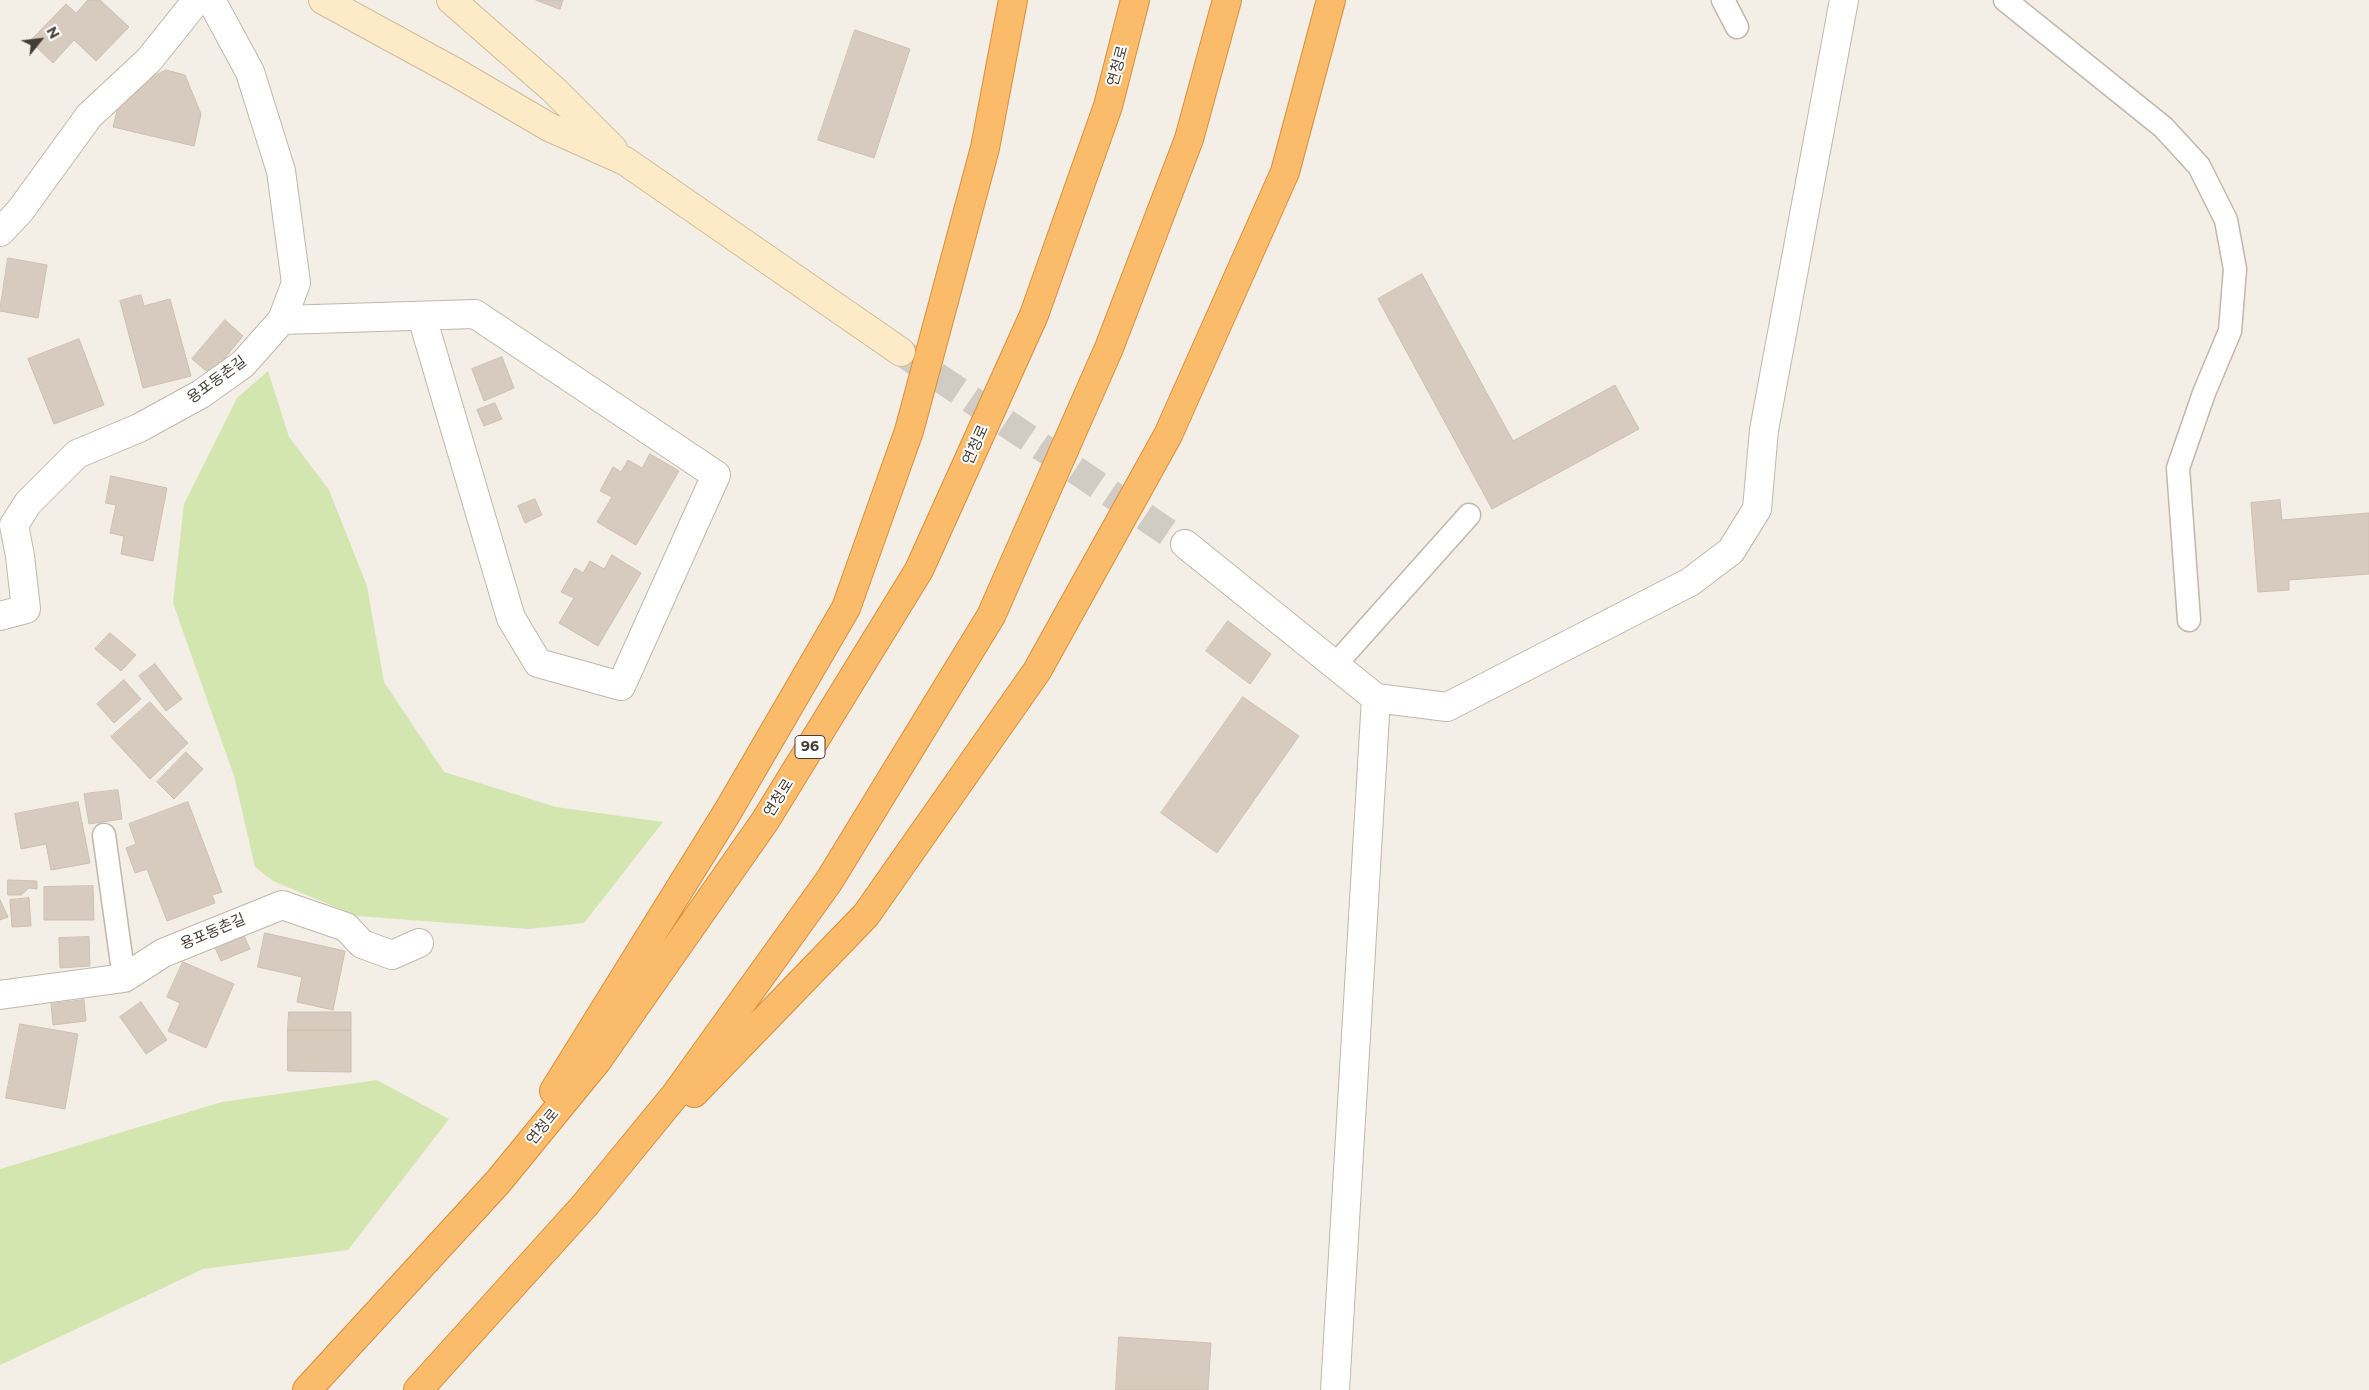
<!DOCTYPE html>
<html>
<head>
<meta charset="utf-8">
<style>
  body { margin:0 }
  #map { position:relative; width:2369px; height:1390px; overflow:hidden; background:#f3eee6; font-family:Montserrat,sans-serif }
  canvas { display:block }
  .north { position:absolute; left:15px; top:15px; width:50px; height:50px; -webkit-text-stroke:4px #fff; paint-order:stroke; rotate:61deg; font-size:14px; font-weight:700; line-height:20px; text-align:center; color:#453e36 }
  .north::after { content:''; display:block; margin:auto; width:18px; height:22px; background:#453e36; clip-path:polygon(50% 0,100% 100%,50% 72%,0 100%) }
</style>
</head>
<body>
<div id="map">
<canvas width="2369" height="1390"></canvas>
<div class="north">N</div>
</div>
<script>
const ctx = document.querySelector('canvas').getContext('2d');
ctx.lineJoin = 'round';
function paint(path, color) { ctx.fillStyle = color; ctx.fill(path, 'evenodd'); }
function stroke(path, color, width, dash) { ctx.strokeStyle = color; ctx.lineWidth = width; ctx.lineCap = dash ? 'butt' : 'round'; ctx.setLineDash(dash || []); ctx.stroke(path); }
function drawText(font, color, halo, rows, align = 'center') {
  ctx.font = font + ' Montserrat,"Noto Sans KR",sans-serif'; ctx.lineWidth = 4; ctx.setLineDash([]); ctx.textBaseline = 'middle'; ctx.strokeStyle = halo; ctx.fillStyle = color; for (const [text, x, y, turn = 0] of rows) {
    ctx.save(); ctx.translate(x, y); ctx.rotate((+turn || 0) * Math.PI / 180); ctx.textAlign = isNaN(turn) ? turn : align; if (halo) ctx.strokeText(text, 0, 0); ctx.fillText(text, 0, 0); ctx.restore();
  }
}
paint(new Path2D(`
  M268 371 289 437 329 490 367 586 384 682 444 772 556 807 663 822 584 923 529 929 357 916 273 881 255 867 234 776 173 603 184 504 237 398Z
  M377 1080 449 1119 348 1250 203 1269 0 1365V1169L222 1102Z`), '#d3e6b0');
const building = new Path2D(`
  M88 0H100L129 27 96 61 74 40 53 63 30 41 66 4 76 13Z
  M536 0H563L560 9Z
  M855 30 910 49 874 158 818 140Z
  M166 70 185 75 201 114 194 146 113 127 121 94Z
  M8 258 47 265 38 318 0 311Z
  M1422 274 1513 441 1615 385 1639 429 1492 509 1378 299Z
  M141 295 144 306 170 299 191 376 143 388 120 301Z
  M225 320 243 336 211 375 192 359Z
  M79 339 104 405 54 424 28 359Z
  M502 357 514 388 484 401 472 369Z
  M495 403 502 419 484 426 477 410Z
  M650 454 679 471 636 545 597 522 612 497 600 491 613 467 621 472 628 460 642 468Z
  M111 476 167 488 153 561 121 554 124 536 110 533 116 505 106 503Z
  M535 499 542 515 525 523 518 506Z
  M2280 500 2282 520 2369 513V574L2289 580V590L2258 592 2251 503Z
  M612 555 641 573 598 646 559 623 574 598 561 592 575 568 583 573 590 561 604 569Z
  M1228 621 1271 654 1250 684 1206 651Z
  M110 633 136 655 121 671 95 649Z
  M155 664 182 699 166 711 139 676Z
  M124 680 141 699 114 723 97 704Z
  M1243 697 1299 736 1217 853 1161 813Z
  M150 702 188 743 150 779 111 737Z
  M186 752 203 769 174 799 157 782Z
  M118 790 122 819 89 824 84 794Z
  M78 802 90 863 51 870 46 844 21 849 15 814Z
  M188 802 222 892 212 895 215 903 167 921 147 869 135 873 126 848 136 844 129 824Z
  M8 880 37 881V889L29 888 21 895H8Z
  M93 886 94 920H44V887Z
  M29 898 31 926 12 927 10 900Z
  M0 900 8 917 0 920Z
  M241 929 250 949 221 961 212 941Z
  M265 933 345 951 333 1010 297 1002 302 977 258 967Z
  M89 937 90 966 60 968 59 938Z
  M183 962 234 984 206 1048 168 1031 180 1003 167 997Z
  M84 1000 86 1021 53 1025 51 1004Z
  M141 1002 167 1040 146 1054 120 1017Z
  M289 1012H351V1030H288Z
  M20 1024 78 1034 65 1109 6 1098Z
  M288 1030H351V1072L288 1071Z
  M1119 1337 1211 1343 1208 1390H1116Z`);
paint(building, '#d7cbbf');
stroke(building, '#cfbfaf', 1);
stroke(new Path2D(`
  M901 352 1185 544`), '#d0cbc3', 28, [28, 14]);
const lane = new Path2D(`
  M1723 0 1737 27
  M2005 0 2163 127 2199 166 2226 220 2235 269 2230 331 2204 393 2178 468 2189 620
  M1335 665 1469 515
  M104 835 124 978`);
const street = new Path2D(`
  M0 232 20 211 89 116 149 60 197 0
  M282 320 475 314 716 475 621 686 538 663 511 618 422 317
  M1185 544 1376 698 1447 707 1690 582 1731 551 1757 509 1764 430 1844 0
  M0 616 26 609 20 556 14 525 28 503 77 454 139 428 201 394 243 364 282 320 296 283 281 171 250 72 211 0
  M0 995 124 978 163 953 282 905 346 927 362 944 392 955 419 943
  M1335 1390 1376 698`);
const secondary = new Path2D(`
  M323 0 455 72 549 127 625 161 901 352
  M451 0 554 90 613 149`);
const highway = new Path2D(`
  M554 1091 728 811 846 608 909 431 985 148 1013 0
  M694 1093 866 915 1037 671 1168 435 1285 172 1331 0
  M307 1390 498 1182 597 1061 765 821 919 570 1034 315 1108 106 1135 0
  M418 1390 585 1205 676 1094 829 881 991 616 1109 348 1189 139 1227 0`);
stroke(lane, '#c1b7ac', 25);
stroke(street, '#c1b7ac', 30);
stroke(secondary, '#d2bc97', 30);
stroke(highway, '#d98e3a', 30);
stroke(lane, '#fff', 22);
stroke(street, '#fff', 28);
stroke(secondary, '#fdeac6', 28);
stroke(highway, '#fabb6a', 28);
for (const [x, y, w] of [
  [810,747,30]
]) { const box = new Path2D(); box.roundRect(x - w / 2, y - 11.5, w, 23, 4); ctx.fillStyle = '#fff'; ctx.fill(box); stroke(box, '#453e36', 1); }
drawText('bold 14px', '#453e36', null, [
  ["96",810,747]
]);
drawText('15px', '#453e36', '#fff', [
  ["연청로",1118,66,-75],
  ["용포동촌길",217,380,-36],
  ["연청로",976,445,-66],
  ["연청로",779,798,-58],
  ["용포동촌길",213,932,-23],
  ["연청로",543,1127,-51]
]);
</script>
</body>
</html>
